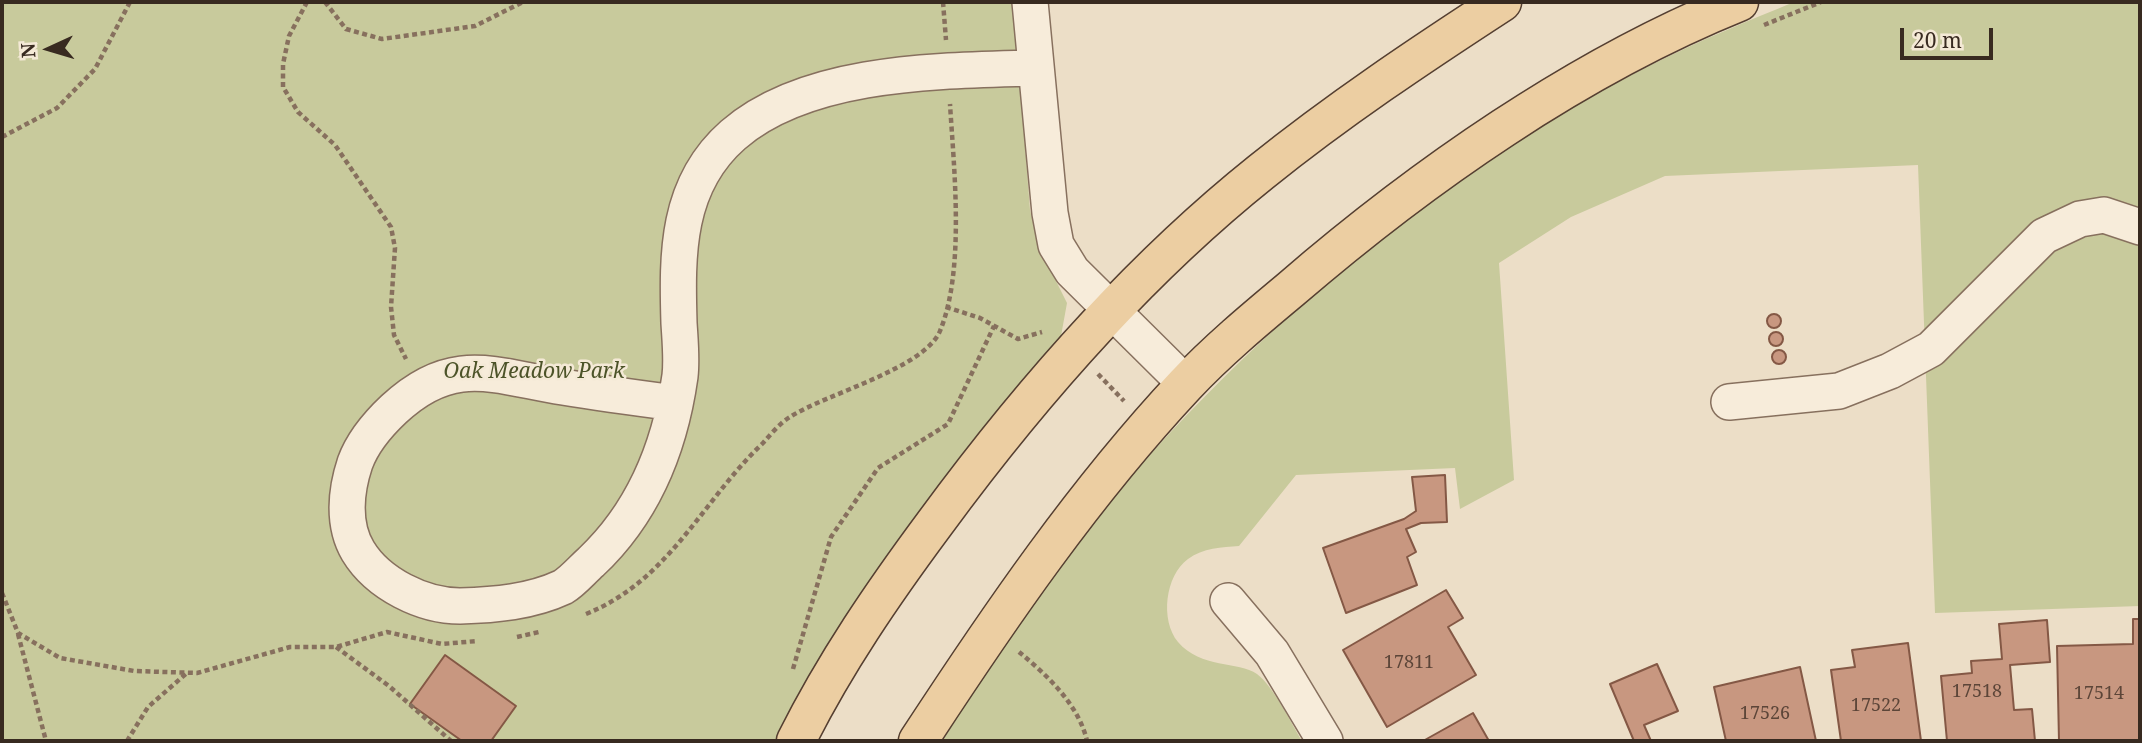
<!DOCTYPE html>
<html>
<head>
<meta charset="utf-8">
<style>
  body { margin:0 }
  #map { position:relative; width:2142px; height:743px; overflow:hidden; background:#ecdec7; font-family:"Noto Serif",serif }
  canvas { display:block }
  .frame { position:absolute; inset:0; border:4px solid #382a20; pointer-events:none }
  .north { position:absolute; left:14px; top:14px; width:70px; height:70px; -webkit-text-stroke:5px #f4e9d6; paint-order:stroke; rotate:266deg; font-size:19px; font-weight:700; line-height:28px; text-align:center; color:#382a20 }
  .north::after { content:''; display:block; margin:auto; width:24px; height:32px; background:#382a20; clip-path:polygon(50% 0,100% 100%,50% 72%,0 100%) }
  .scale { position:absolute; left:1900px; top:28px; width:93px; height:32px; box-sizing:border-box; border:4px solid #382a20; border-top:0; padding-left:9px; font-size:21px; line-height:24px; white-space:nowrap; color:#382a20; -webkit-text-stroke:5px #f4e9d6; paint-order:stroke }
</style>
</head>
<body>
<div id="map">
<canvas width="2142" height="743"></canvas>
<div class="frame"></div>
<div class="north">N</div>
<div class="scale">20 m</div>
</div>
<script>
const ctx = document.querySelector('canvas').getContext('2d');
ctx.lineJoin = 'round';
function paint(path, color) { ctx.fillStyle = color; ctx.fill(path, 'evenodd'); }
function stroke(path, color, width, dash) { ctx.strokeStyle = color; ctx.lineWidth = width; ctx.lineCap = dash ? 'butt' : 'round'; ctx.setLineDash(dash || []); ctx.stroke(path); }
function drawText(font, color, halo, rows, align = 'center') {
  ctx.font = font + ' "Noto Serif",serif'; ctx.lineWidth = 5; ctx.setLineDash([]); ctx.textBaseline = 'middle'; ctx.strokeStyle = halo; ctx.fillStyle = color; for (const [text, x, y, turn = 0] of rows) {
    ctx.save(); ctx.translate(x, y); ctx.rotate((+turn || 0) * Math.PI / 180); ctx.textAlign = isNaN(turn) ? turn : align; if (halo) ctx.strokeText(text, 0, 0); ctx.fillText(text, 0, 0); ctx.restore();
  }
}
paint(new Path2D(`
  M2 2H1014L1030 210 1040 249 1067 303 1061 336 972 441 889 552 817 668 777 741H2Z
  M1794 2H2140V606L1935 613 1918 165 1665 176 1571 217 1499 263 1514 480 1460 509 1455 468 1296 475 1239 546C1222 547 1203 548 1188 559 1165 576 1160 620 1178 642 1201 669 1238 661 1257 674 1274 687 1291 723 1302 741H942C975 689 1007 636 1043 586 1191 382 1429 173 1657 62 1701 40 1748 21 1794 2Z`), '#c8ca9c');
const building = new Path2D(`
  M1767 321a7 7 0 1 1 14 0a7 7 0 1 1-14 0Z
  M1769 339a7 7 0 1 1 14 0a7 7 0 1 1-14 0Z
  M1772 357a7 7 0 1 1 14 0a7 7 0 1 1-14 0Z
  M1445 475 1447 522 1421 523 1406 529 1416 552 1407 557 1417 585 1346 613 1323 548 1404 519 1416 511 1412 477Z
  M1446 590 1463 618 1448 627 1476 675 1387 727 1343 650Z
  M2133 619H2140V741H2059L2057 646 2133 644Z
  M2047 620 2050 662 2010 665 2014 710 2032 709 2035 741H1947L1941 676 1972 673 1971 661 2002 659 1999 624Z
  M1908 643 1921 741H1841L1831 670 1855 667 1852 650Z
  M445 655 516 706 491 741H462L410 704Z
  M1657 664 1678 711 1644 725 1651 741H1634L1610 684Z
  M1800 667 1816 741H1726L1714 687Z
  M1473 713 1489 741H1423Z`);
paint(building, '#c89780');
stroke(building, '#845845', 2);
const minor = new Path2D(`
  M1030 2 1050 213 1056 245 1072 271 1186 384
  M1729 402 1839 391 1890 371 1931 349 2044 236 2080 219 2104 215 2140 227
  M675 403C637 398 600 393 563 387 494 376 453 354 394 409 378 424 363 441 355 463 346 490 342 524 358 551 378 584 423 606 460 606 495 605 531 602 563 587 573 581 582 570 591 562 643 513 670 447 680 376 682 359 680 340 679 323 677 254 676 185 733 135 808 70 941 71 1036 68
  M1228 601 1272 653 1325 741`);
const major = new Path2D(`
  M796 741C835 663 883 593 935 523 1029 395 1136 272 1261 172 1338 110 1419 56 1502 2
  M918 741C999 617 1084 493 1185 385 1217 351 1254 320 1290 290 1421 177 1578 67 1739 2`);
stroke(minor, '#87705e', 38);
stroke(major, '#553f31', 41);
stroke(new Path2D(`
  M307 2 289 36 283 64V87L298 112 335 145 391 227 395 248 391 307 394 335 406 359
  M325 2 346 29 382 39 475 26 523 2
  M943 2 946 40
  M1764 25 1821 2
  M2 137 57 108 95 69 130 2
  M946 307 980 318 1018 339 1042 332
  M1098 374 1124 401
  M2 593 18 633 60 658 134 671 197 673 290 647H336L387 632 442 644 477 641
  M586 614C670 580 701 502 763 443 771 434 780 423 790 417 825 394 924 369 940 331 965 270 954 170 950 104
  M18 634 46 741
  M517 637 539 632
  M336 647 389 686 451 741
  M1019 652C1047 675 1079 705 1087 741
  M793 669 831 537 878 468 948 424 994 326
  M127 741 148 707 188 672`), '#87705e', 4.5, [5, 3.5]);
stroke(minor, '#f7ecda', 35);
stroke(major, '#eccea2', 38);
drawText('18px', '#5c4538', null, [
  ["17811",1409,663],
  ["17518",1977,692],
  ["17514",2099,694],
  ["17522",1876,706],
  ["17526",1765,714]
]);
drawText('italic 21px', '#4c5328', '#f4e9d6', [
  ["Oak Meadow Park",534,372]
]);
</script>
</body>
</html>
